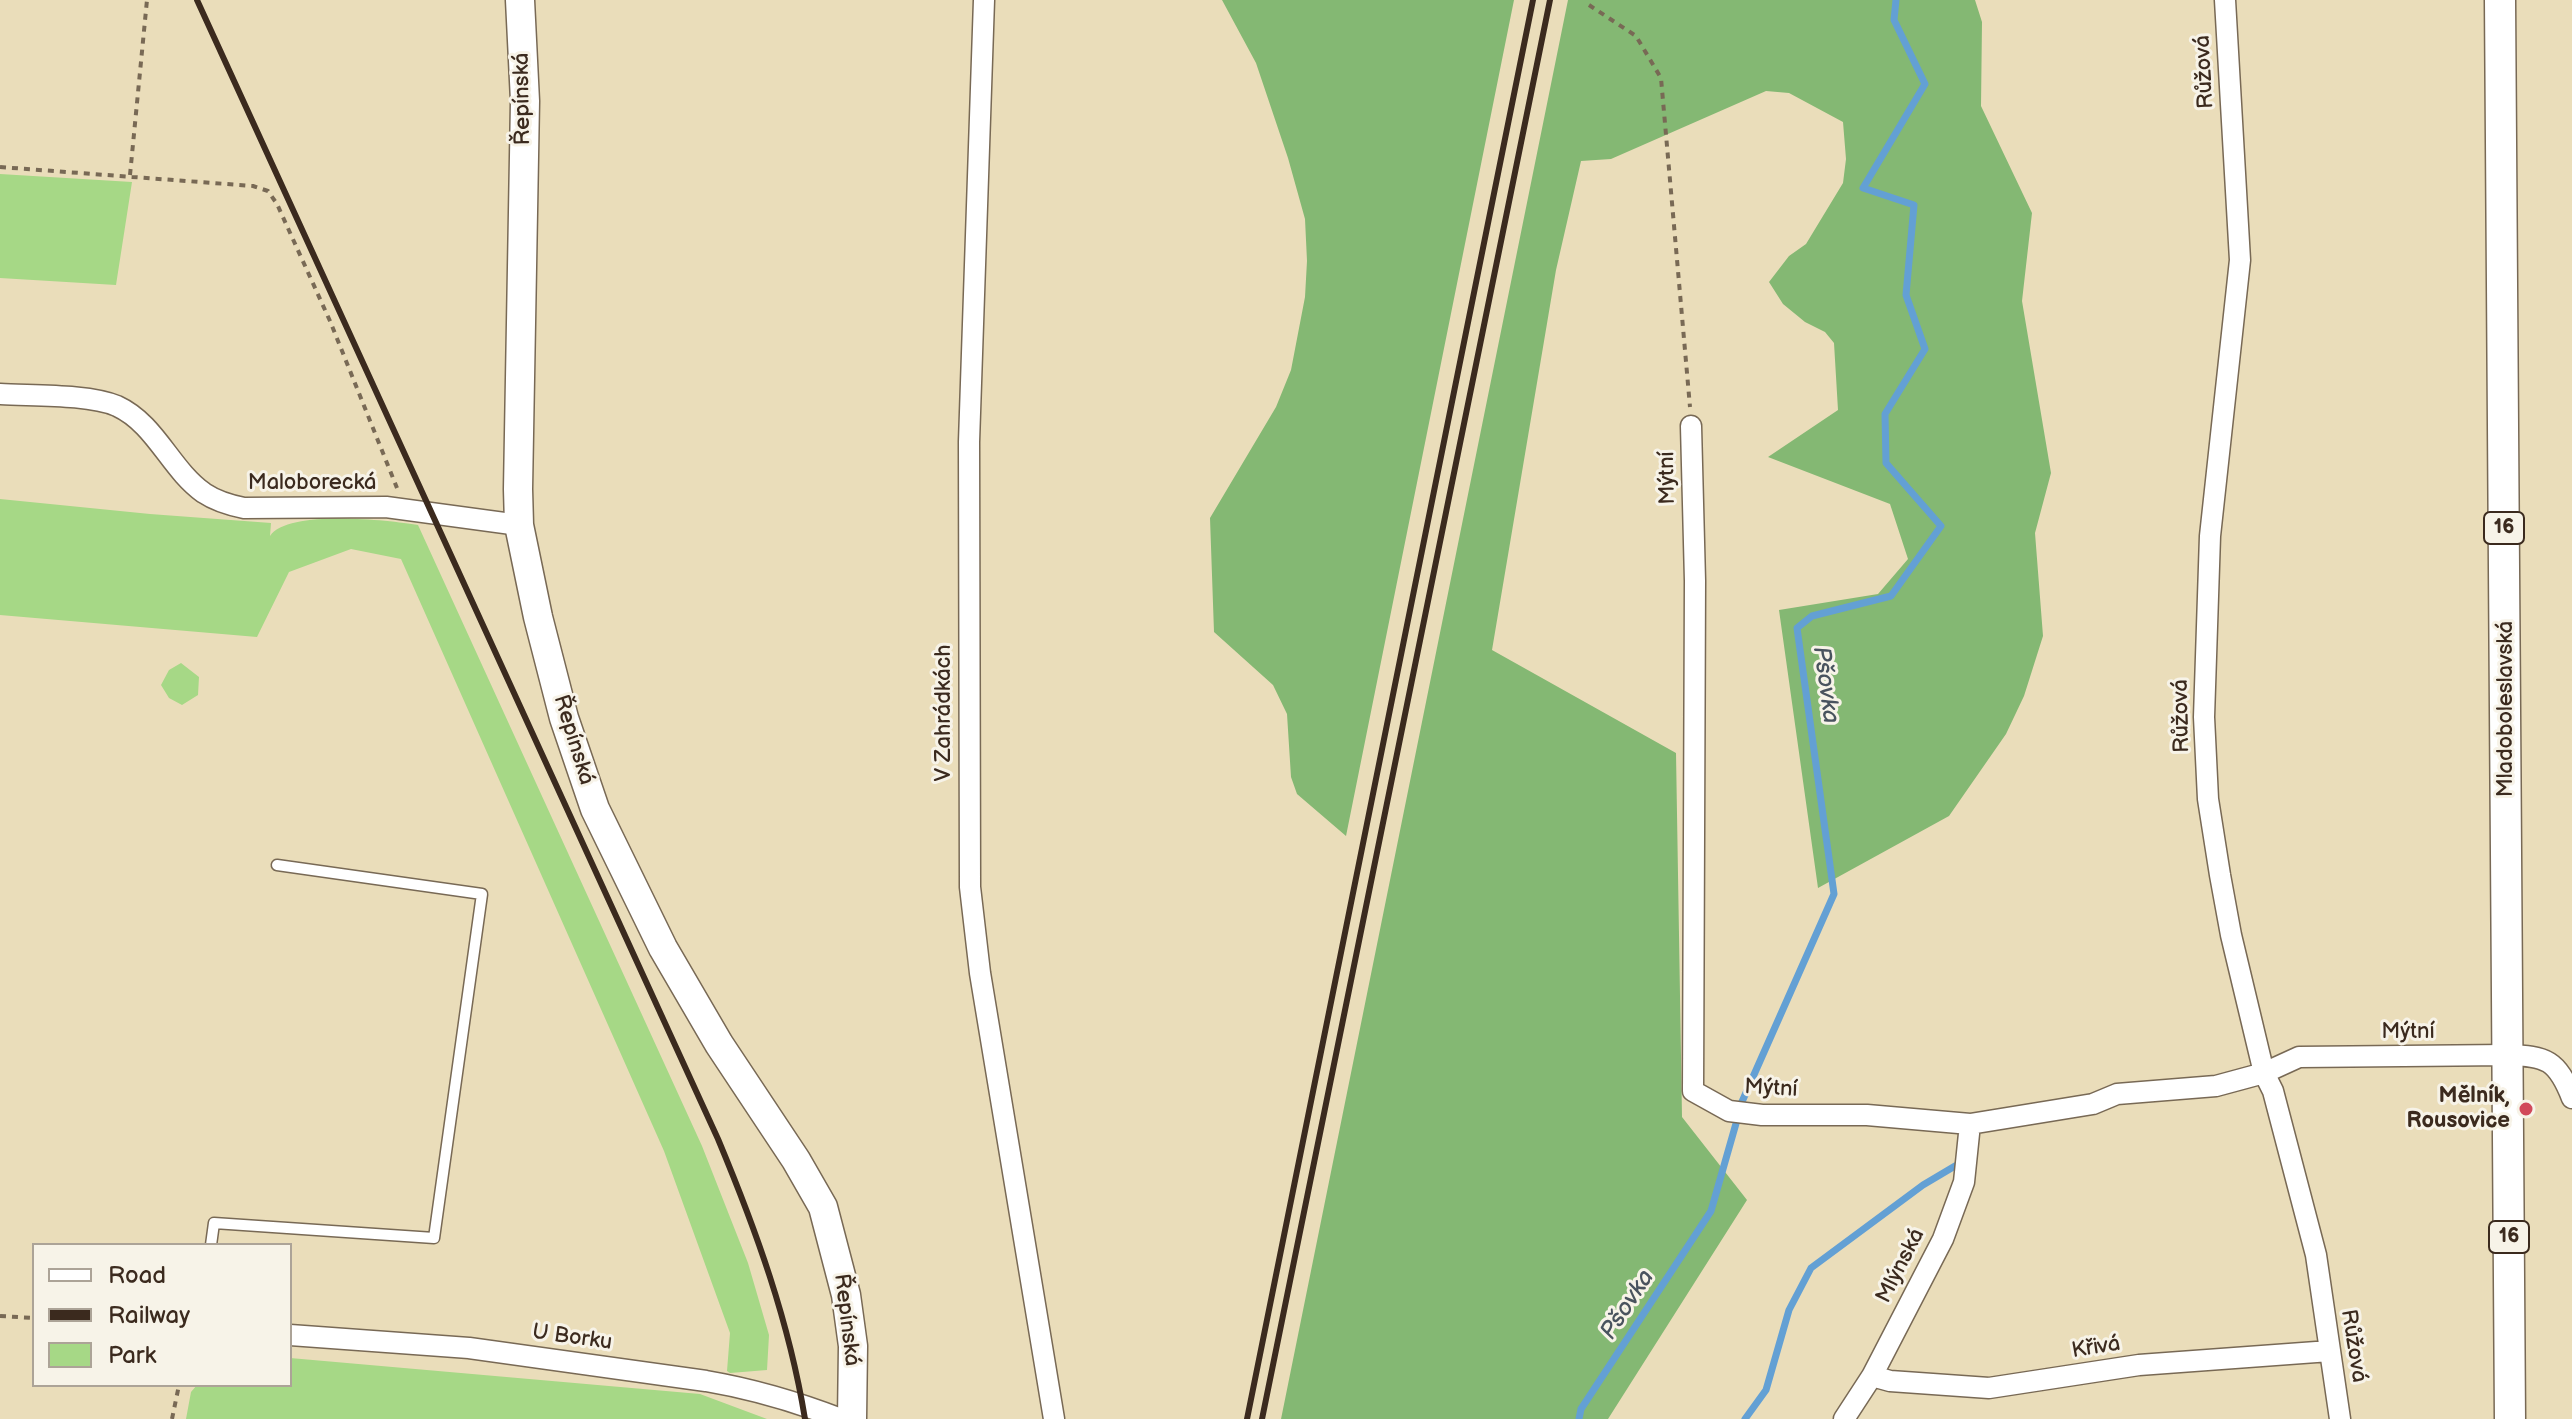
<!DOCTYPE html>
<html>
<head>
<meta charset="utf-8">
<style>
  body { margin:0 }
  #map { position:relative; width:2572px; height:1419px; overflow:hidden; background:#eaddba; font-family:"Balsamiq Sans",sans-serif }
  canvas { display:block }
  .legend { position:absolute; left:32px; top:1243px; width:260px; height:144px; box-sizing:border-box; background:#f7f3e8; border:2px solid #aca397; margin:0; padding:10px 14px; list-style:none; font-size:24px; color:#3b2a1e }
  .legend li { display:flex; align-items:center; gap:16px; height:40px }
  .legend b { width:40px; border:2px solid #aca397 }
</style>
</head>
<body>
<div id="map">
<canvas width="2572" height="1419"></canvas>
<ul class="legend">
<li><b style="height:10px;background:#fff"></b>Road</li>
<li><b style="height:10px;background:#3b2a1e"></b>Railway</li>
<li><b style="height:22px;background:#a6d886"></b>Park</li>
</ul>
</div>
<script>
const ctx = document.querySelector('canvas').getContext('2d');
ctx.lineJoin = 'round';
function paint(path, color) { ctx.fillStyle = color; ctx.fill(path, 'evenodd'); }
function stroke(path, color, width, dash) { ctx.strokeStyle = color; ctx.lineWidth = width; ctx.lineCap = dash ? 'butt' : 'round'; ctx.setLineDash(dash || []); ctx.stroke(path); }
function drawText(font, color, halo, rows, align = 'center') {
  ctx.font = font + ' "Balsamiq Sans",sans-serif'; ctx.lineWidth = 6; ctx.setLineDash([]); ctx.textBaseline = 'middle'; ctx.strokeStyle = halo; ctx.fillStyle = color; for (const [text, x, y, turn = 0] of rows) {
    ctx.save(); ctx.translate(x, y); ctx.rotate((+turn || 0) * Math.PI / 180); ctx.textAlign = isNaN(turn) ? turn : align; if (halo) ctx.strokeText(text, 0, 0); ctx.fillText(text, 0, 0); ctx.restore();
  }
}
paint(new Path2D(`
  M0 174 132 182 116 285 0 278Z
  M0 499 150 514 271 523 270 536C288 509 388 520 418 525L702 1146 748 1263 769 1335 767 1370 730 1373 727 1371 730 1333 664 1151 401 559 351 549 289 572 257 637 0 615Z
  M181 663 199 677 198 695 182 705 169 698 161 685 169 670Z
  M290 1358 700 1394 767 1419H186L191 1392 197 1385H290Z`), '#a6d886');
paint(new Path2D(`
  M1222 0H1514L1346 836 1297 794 1291 777 1287 714 1273 685 1214 632 1210 518 1276 407 1291 370 1305 297 1307 261 1305 219 1288 158 1256 63Z
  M1568 0H1975L1982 22 1981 106 2032 213 2022 301 2051 473 2035 533 2043 636 2024 696 2006 734 1949 816 1818 888 1779 610 1878 594 1908 559 1890 504 1768 457 1838 410 1834 343 1825 332 1805 322 1783 304 1769 282 1789 256 1806 244 1843 183 1846 159 1843 122 1789 93 1766 91 1611 159 1581 161 1556 270 1492 650 1676 753 1682 1117 1747 1200 1608 1419H1281Z`), '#84b873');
stroke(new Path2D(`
  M1741 1104 1834 894 1797 628 1812 616 1891 596 1941 526 1886 463 1885 414 1925 349 1906 295 1914 205 1863 188 1925 84 1894 20 1896 0
  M1579 1419 1581 1409 1711 1211 1737 1120
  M1745 1419 1766 1390 1789 1310 1811 1268 1923 1185 1955 1166`), '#63a0d4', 7);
const lane = new Path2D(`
  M211 1245 214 1223 434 1238 482 894 277 865`);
const street = new Path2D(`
  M984 0 969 442 970 887 980 973 1054 1419
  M2225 0 2240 260 2210 536 2204 717 2208 799 2220 875 2231 935 2264 1073 2273 1091 2316 1255 2340 1419
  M0 394C32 396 89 394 117 406 156 424 170 469 204 493 216 501 229 505 244 508L386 507 519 525
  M1691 426 1695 581 1693 1091 1729 1111 1762 1115H1867L1970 1124 2093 1104 2117 1094 2216 1086 2264 1073 2299 1057 2507 1055C2547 1056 2557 1060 2572 1098
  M290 1335 469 1348 706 1381C753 1389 797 1402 841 1419
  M1872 1376 1890 1381 1989 1388 2139 1365 2330 1351
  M1844 1419 1872 1376 1943 1239 1964 1182 1970 1124`);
const secondary = new Path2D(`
  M520 0 525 101 518 489 519 525 538 617 564 718 595 809 663 948 719 1044 796 1160 823 1207 846 1295 853 1346 852 1419`);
const primary = new Path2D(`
  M2500 0 2510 1419`);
stroke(lane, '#786955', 13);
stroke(street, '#786955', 23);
stroke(secondary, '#786955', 31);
stroke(primary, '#786955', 33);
stroke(new Path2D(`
  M1589 5 1636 36 1661 78 1690 407
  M0 167 253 186 268 191 277 204 330 321 397 488
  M130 175 147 0
  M0 1316 34 1318
  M172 1419 179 1385`), '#786955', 4, [6, 6]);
stroke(lane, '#fff', 10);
stroke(street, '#fff', 20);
stroke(secondary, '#fff', 28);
stroke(primary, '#fff', 30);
stroke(new Path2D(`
  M197 0 718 1139C756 1230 789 1321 805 1419
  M1247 1419 1533 0
  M1262 1419 1550 0`), '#3b2a1e', 6);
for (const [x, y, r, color] of [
  [2526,1109,8,"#d1495b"]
]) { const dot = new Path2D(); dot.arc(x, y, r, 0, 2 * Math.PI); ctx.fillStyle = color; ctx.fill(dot); stroke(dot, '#f7f3e8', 3); }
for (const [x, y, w] of [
  [2504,528,40],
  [2509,1237,40]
]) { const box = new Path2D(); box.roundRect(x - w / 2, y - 16, w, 32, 6); ctx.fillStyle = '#f7f3e8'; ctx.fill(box); stroke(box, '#3b2a1e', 2); }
drawText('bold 20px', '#3b2a1e', null, [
  ["16",2504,528],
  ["16",2509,1237]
]);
drawText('22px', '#3b2a1e', '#f7f3e8', [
  ["Růžová",2205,72,-93],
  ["Řepínská",523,99,-91],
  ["Mýtní",1668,478,-91],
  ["Maloborecká",312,483],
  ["Mladoboleslavská",2506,709,-90],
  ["V Zahrádkách",944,713,-90],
  ["Růžová",2182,716,-91],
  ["Řepínská",573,740,73],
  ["Mýtní",2408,1032],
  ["Mýtní",1771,1089,3],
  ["Mlýnská",1901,1266,-63],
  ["Řepínská",846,1320,83],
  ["U Borku",572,1338,8],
  ["Růžová",2353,1346,81],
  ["Křivá",2096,1348,-9]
]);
drawText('bold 22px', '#3b2a1e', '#f7f3e8', [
  ["Mělník,",2510,1096],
  ["Rousovice",2510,1121]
], 'right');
drawText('italic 24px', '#49535e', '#f7f3e8', [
  ["Pšovka",1825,685,82],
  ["Pšovka",1628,1305,-57]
]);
</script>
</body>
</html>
